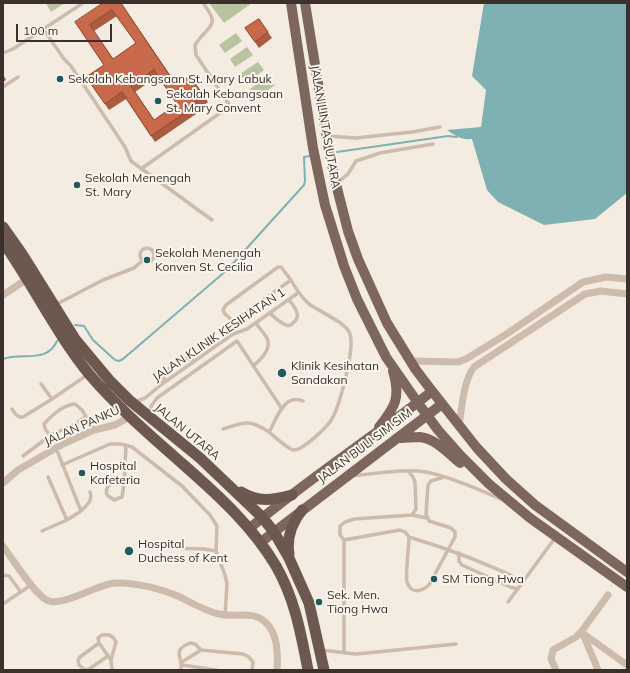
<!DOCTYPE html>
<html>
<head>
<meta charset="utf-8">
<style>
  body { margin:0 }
  #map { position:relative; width:630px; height:673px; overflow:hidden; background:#f4ebe1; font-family:Mulish,sans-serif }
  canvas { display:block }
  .frame { position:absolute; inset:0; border:4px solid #3b302b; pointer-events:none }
  .scale { position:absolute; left:16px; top:24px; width:96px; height:18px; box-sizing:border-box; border:2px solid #3b302b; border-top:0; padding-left:5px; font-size:12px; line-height:14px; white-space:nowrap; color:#3b302b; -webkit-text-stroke:3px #fbf5ee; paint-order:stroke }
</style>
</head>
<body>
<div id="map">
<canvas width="630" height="673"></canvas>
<div class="frame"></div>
<div class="scale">100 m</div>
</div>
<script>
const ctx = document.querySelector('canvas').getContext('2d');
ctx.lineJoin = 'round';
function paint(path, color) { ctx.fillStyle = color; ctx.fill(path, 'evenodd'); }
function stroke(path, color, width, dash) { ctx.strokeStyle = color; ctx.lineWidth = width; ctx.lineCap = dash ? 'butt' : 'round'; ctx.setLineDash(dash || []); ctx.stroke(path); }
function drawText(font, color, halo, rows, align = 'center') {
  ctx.font = font + ' Mulish,sans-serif'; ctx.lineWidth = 4; ctx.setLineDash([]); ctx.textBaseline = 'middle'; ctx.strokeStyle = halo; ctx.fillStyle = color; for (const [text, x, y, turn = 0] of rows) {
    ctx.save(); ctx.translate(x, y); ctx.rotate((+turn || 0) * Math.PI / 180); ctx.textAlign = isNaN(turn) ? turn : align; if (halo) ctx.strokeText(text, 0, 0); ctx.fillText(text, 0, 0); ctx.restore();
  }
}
paint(new Path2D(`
  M46 3H65L51 12Z
  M209 3H252L224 23Z
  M236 33 242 41 225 53 219 45Z
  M247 47 253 55 235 67 230 59Z
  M258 62 264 70 246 83 240 74Z
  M268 76 275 85 257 98 250 89Z`), '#b8c4a0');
paint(new Path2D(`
  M484 3H627V193L595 219 544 225 498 202 487 190 472 139C461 140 456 136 447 130L481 127 486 90 472 76Z`), '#7fb0b2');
stroke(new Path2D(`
  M337 152 448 136 457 137
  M75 325 84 326 93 340 115 360 119 361 123 359 227 270 304 185 305 181 304 157 310 156
  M3 359C22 352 47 364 57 341`), '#7fb0b2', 2);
stroke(new Path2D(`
  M44 30 64 59 71 66 125 147 131 161 212 220
  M3 53 13 49 83 3
  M3 87 18 77
  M328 136 356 138 412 132 440 127
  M141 169 230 106 196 55 195 45C208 24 222 28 203 3
  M337 183 348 174 356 161 380 153 433 144
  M140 255a7 7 0 1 1 14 0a7 7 0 1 1-14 0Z
  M291 280 233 321 225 314 223 310 226 305 278 267H281L291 280C296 289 301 297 309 304 320 312 347 323 350 334 355 349 340 403 333 417 329 426 303 450 294 450 289 450 274 436 269 432 277 418 284 393 303 401
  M55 305 103 280 134 268 143 260
  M270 313C274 317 280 323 286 325 289 326 292 325 294 322 302 315 294 306 289 300
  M254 365C261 360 272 348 267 338 264 333 259 328 256 323
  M41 384 52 399 87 375
  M162 384C165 374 173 358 185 358 188 358 192 360 194 362
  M134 400 137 401 145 398 162 384 233 334 247 329 298 293
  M12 409C15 413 17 418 23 417L52 399
  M152 415 151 406 157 398 237 341 282 409
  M85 417 75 424 51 435C46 432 45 429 44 424 52 415 63 405 75 404L82 410 94 430
  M223 429C245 422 249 419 269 432
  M23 456 51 435
  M62 465 110 444H121L132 447 182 486 210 515 217 526 216 551 225 575 227 584 225 615
  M408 471 413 477 415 482 416 509 412 515
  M352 476C375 474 404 468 426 472 449 476 480 490 501 499
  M48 477 67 520 81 511 56 448
  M115 482 124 484 122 497 114 500 107 495C105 489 108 484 115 482Z
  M124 484 126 445
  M81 511C87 505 93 501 90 492
  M427 518 412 515 354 519 345 522 340 526V535L344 540 400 530 405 532 409 537C409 546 405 576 407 582 411 594 421 592 429 585L455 537V532L451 528 429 521 426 514 428 485 431 481 444 477
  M42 531 67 520
  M409 537C449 549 486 563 523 581
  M344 540V652
  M168 548 204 549 216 551
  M459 553V561L462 565 510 587 518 589
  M3 575 9 576 21 592
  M508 602 555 538
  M3 604 31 585
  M99 643 80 657 78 660 79 665 85 670 89 669 108 656
  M321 650 355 654 367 653 456 644
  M111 660 99 643 98 638 102 635C110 634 113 636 116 642L111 660 112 670
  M182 662 201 650 243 654 249 657 253 662 252 670
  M182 665 216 670
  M181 670C183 656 171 651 190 643L195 644 201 650`), '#cdbbac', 3.5);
stroke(new Path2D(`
  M3 295 27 279
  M410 361 458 362 466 359 505 335 583 282 606 277 627 279
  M459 426C462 408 463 382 474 367L585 294 601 291 627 294
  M3 483 18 470 63 444 94 430 115 425 131 416
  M3 546C11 557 37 598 49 601 65 606 98 584 115 583 135 582 162 589 180 597 192 603 205 611 219 614 234 618 253 610 265 622 278 633 278 654 277 670
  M608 595 581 632 627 665
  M583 634 598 670
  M556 670 551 659 553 650 576 637 581 632`), '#cdbbac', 7);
stroke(new Path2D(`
  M291 3 313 148 325 205 344 266 357 299 386 357 418 403 438 430 460 455 489 484 530 518 627 587
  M305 3 328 145 336 184 348 231 358 259 387 323 416 370 432 391 477 448 506 479 535 505 627 572
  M379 427C395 407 401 398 393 371
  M397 438C405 438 412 437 420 437 436 439 448 453 460 463
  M250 528C283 500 319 474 355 448 380 429 407 412 432 391
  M261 542 442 404`), '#7d675c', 10);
stroke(new Path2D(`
  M3 227 22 254 75 339 110 381 129 400 200 458 262 517 274 532 289 558 309 603 324 670
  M3 242C33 285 56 333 89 374 117 407 152 437 185 466 219 496 253 527 276 566 295 599 301 634 308 670
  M241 492C259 503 272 500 292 495
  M289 554C286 537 292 523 302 510`), '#6c584f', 11);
paint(new Path2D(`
  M121 3 177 85 190 76 208 102 195 112 196 114 155 142 126 99 109 110 86 77 104 65 75 22ZM117 16 136 43 113 59 94 31ZM158 76 177 104 154 120 135 92Z
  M259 19 272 38 259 48 245 28Z
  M3 74 6 80 3 82Z`), '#ac5a40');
const building = new Path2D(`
  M103 3H121L176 85 190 76 204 96 190 105 192 108 151 136 122 92 105 104 86 77 104 65 75 22ZM112 10 136 43 113 59 90 25ZM154 70 177 104 154 120 131 86Z
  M259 19 268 32 255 42 245 28Z`);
paint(building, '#c8694b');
stroke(building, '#8c4a34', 1);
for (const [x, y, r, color] of [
  [60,79,4,"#1f5a5e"],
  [158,101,4,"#1f5a5e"],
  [77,185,4,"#1f5a5e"],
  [147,260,4,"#1f5a5e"],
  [282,373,5,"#1f5a5e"],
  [82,473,4,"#1f5a5e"],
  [129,551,5,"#1f5a5e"],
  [434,579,4,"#1f5a5e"],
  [319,602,4,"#1f5a5e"]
]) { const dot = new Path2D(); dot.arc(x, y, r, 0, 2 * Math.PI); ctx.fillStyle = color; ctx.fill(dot); stroke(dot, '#fbf5ee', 1.5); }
drawText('12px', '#3b302b', '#fbf5ee', [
  ["Sekolah Kebangsaan St. Mary Labuk",68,79],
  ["Sekolah Kebangsaan",166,94],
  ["St. Mary Convent",166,108],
  ["Sekolah Menengah",85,178],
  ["St. Mary",85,192],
  ["Sekolah Menengah",155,253],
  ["Konven St. Cecilia",155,267],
  ["Klinik Kesihatan",291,366],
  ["Sandakan",291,380],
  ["Hospital",90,466],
  ["Kafeteria",90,480],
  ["Hospital",138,544],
  ["Duchess of Kent",138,558],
  ["SM Tiong Hwa",442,579],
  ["Sek. Men.",327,595],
  ["Tiong Hwa",327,609]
], 'left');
drawText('12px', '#3b302b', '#fbf5ee', [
  ["JALAN LINTAS UTARA",325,127,80],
  ["JALAN KLINIK KESIHATAN 1",219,335,-34],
  ["JALAN PANKU",82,426,-24],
  ["JALAN UTARA",187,432,40],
  ["JALAN BULI SIM SIM",365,446,-37]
]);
</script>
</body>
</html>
